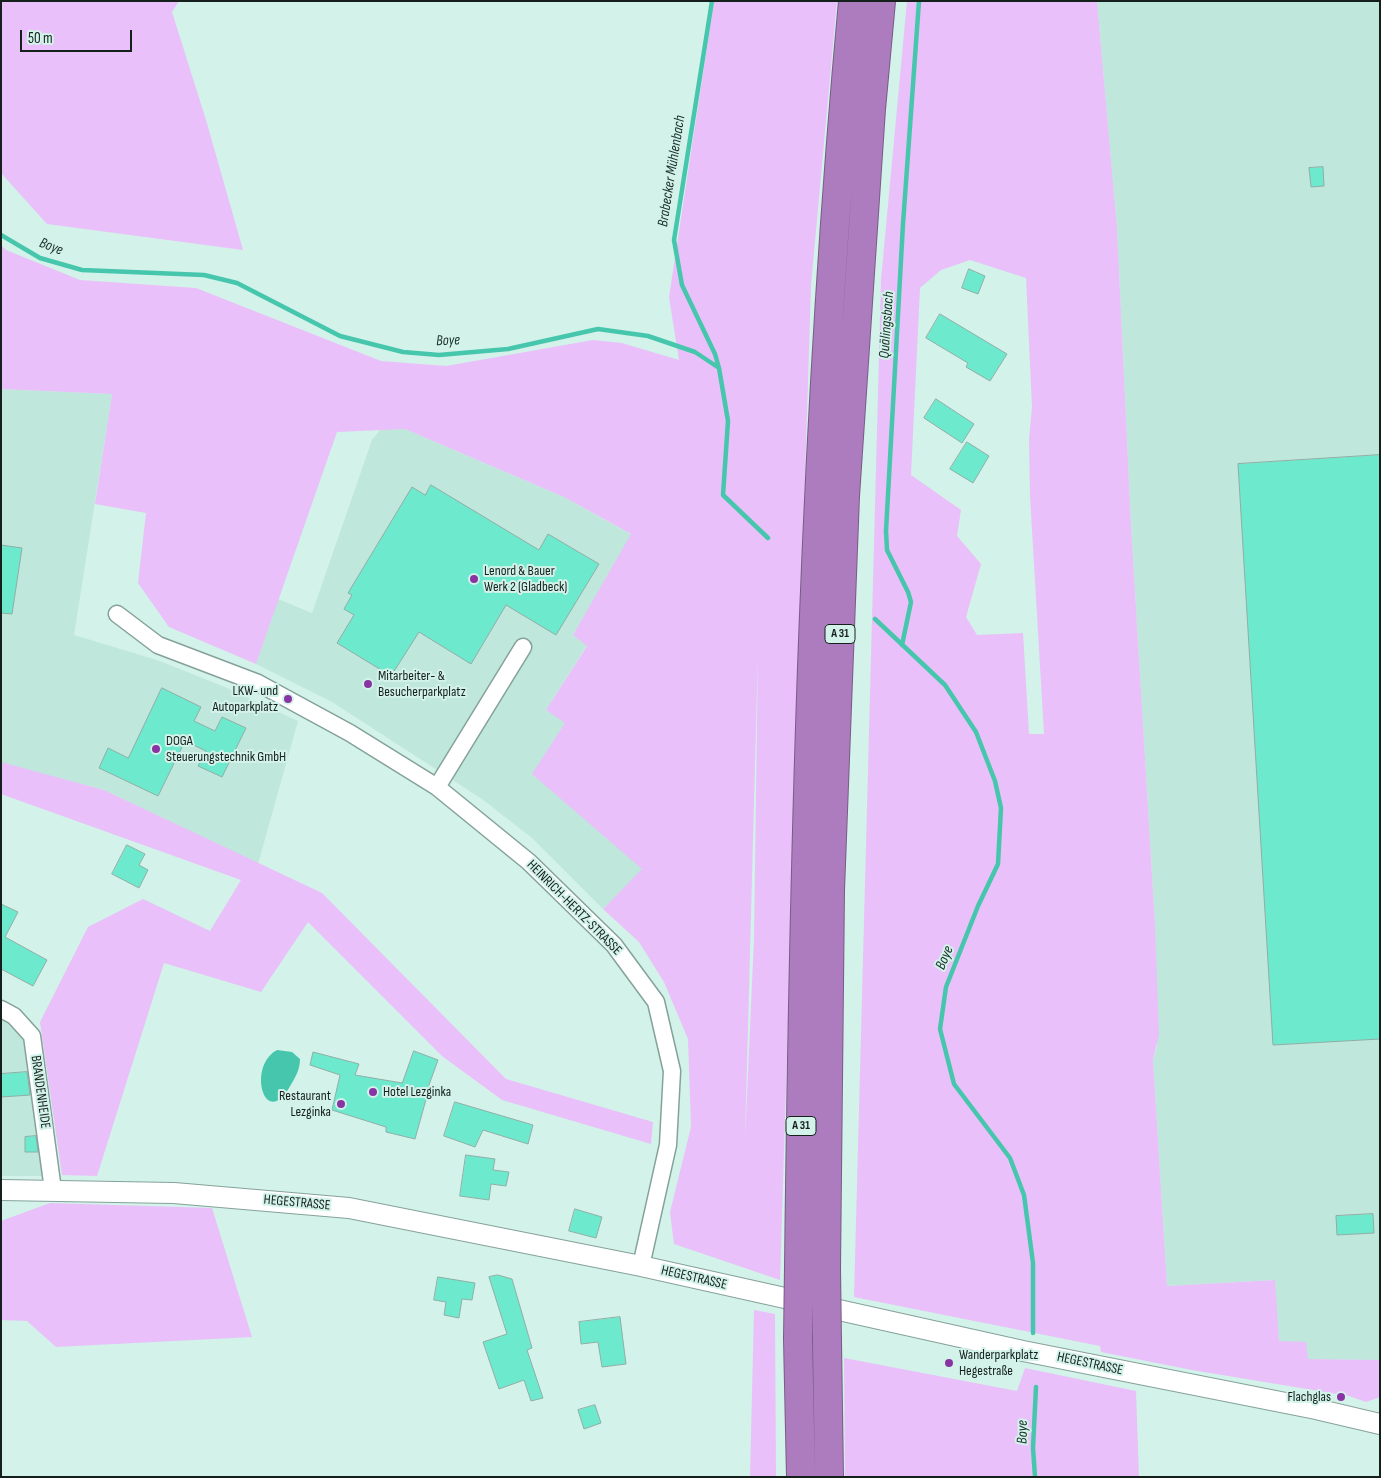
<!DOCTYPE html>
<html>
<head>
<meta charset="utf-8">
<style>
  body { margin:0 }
  #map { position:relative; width:1381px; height:1478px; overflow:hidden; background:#d3f2e9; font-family:"Sofia Sans Condensed",sans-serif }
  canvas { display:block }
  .frame { position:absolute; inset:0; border:2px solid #15201d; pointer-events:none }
  .scale { position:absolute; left:20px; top:30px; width:112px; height:22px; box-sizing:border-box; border:2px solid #15201d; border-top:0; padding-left:6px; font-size:15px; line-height:18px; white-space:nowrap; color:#15201d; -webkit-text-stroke:4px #d3f2e9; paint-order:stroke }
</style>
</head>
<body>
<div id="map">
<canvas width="1381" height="1478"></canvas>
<div class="frame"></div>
<div class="scale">50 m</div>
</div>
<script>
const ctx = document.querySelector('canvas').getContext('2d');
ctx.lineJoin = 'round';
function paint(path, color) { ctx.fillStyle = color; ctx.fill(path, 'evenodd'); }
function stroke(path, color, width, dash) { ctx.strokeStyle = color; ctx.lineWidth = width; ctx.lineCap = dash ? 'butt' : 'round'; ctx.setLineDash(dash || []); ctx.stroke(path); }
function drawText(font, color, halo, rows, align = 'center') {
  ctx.font = font + ' "Sofia Sans Condensed",sans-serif'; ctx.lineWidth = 4; ctx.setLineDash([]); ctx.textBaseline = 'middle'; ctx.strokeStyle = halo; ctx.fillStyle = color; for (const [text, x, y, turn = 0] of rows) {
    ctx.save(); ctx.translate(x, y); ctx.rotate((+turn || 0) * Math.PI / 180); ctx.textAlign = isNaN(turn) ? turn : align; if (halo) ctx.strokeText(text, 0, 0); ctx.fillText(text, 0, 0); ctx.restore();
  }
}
paint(new Path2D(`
  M1097 1H1380V1360L1308 1359 1279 1341 1274 1280 1167 1286 1153 1060 1157 1047 1155 924 1131 525 1117 227Z
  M1 389 112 394 74 635 157 660 225 687 298 721 258 864 104 790 2 763Z
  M394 428 405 429 564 497 632 535 573 635 587 645 546 710 565 722 644 868 603 909 532 838 482 799 332 702 256 664 278 599 312 613 372 440 380 430Z
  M1 1016 11 1021 25 1037 44 1176H1Z`), '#c0e7dc');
paint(new Path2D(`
  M1 1H179L172 12 206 120 243 250 47 224 1 173Z
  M714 1H837L811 285 780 1280 674 1244 670 1212 691 1127 688 1039 664 982 639 942 603 909 642 869 532 774 565 723 546 710 587 646 573 635 631 534 564 497 405 429 337 432 256 664 169 627 138 583 146 513 95 504 112 394 1 389V245L6 250 80 280 196 288 381 361 446 366 593 340 622 343 679 360 669 297ZM758 653 754 939 745 1140V1139Z
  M907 1H1097L1117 227 1131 525 1155 924 1159 1035 1153 1060 1167 1286 1275 1280 1279 1341 1306 1342 1308 1359 1380 1360V1397L1366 1402 1349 1396 1192 1370 1101 1352 1100 1346 854 1297 881 280ZM970 260 1026 278 1032 407 1029 439 1030 496 1044 734H1029L1023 633 977 635 966 617 981 564 957 536 961 510 911 475 920 288 941 270Z
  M1 762 104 790 322 893 506 1079 653 1122 651 1144 502 1100 442 1056 308 922 261 992 164 963 97 1176 62 1175 40 1022 88 927 143 899 210 931 241 880 1 794Z
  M50 1203 212 1208 252 1337 56 1347 27 1321 1 1320V1221Z
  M754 1310 775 1314 776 1477H750Z
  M844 1358 1017 1391 1025 1368 1136 1391 1139 1477H845Z`), '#e9c0f9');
paint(new Path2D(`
  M277 1050 292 1052 300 1059C300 1070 295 1078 289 1088 264 1129 247 1066 277 1050Z`), '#46c6ac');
stroke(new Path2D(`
  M712 1 674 240 682 285 715 354 719 368
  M1 235 40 258 82 270 204 275 237 283 340 336 403 352 439 355 508 349 598 329 648 336 695 352 719 368 728 421 723 495 768 538
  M875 619 945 685 976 732 995 781 1001 808 998 864 978 906 946 987 940 1029 954 1084 1010 1158 1024 1195 1033 1263V1333
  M902 645 911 602 908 592 887 550 886 531 903 224 919 1
  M1035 1477 1033 1448 1036 1387`), '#46c6ac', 4.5);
const building = new Path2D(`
  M1323 167 1324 186 1311 187 1309 168Z
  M969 269 985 276 978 294 962 288Z
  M940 314 1007 354 990 381 966 367 968 363 926 338Z
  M936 399 974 424 962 443 924 418Z
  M967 442 989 456 973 483 950 469Z
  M1380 455V1039L1273 1045 1238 464Z
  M431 485 539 550 548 534 599 564 556 635 506 605 471 664 419 632 391 676 337 643 354 615 344 609 352 595 348 593 412 487 425 495Z
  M1 545 22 548 12 614 1 613Z
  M162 688 201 707 194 721 215 731 222 717 246 728 222 777 198 766 206 751 185 741 158 796 99 768 108 748 128 758Z
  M127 845 145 854 139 865 148 870 139 888 112 874Z
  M1 904 18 912 5 937 47 960 33 986 1 969Z
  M414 1051 438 1060 425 1096H427L415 1139 386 1132V1127L332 1110 340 1075 310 1065 313 1052 359 1064 355 1075 402 1083Z
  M27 1072 30 1095 1 1097V1074Z
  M455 1102 533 1125 528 1144 483 1130 475 1147 444 1136Z
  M36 1136 38 1152H25V1137Z
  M466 1155 495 1159 493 1170 509 1172 506 1186 491 1184 489 1200 460 1196Z
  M575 1209 602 1217 596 1238 569 1231Z
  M1373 1214 1374 1233 1337 1235 1336 1216Z
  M498 1275 512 1279 528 1334 532 1348 527 1350 543 1398 531 1401 524 1380 499 1389 483 1342 507 1334 489 1277Z
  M438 1277 475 1283 472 1300 462 1299 459 1318 444 1315 446 1302 434 1300Z
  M620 1317 626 1364 602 1367 598 1342 581 1344 579 1322Z
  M595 1405 601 1423 584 1429 578 1410Z`);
paint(building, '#6de9ce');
stroke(building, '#91aea6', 1);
const minor = new Path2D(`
  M117 614 158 645 258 683 350 733 437 787 529 862 614 945 656 1002 672 1071 668 1145 641 1266
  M437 787 523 647
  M1 1009 14 1016 32 1036 53 1190`);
const tertiary = new Path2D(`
  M1 1190 174 1193 349 1208 641 1266 1023 1351 1316 1409 1380 1424`);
const motorway = new Path2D(`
  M799 1267C804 844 814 423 853 1
  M826 1268 830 890 845 496 871 109 881 1
  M798 1339 801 1477
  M827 1342 829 1477`);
stroke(minor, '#85a29a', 19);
stroke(tertiary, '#85a29a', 22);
stroke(motorway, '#785c86', 30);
stroke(minor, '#fff', 16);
stroke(tertiary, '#fff', 20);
stroke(motorway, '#ad7cbf', 28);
const motorwayBridge = new Path2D(`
  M826 1268 827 1342
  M798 1339 799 1267`);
stroke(motorwayBridge, '#785c86', 30, []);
stroke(motorwayBridge, '#ad7cbf', 28);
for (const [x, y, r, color] of [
  [474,579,5,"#8835a3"],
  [368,684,5,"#8835a3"],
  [288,699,5,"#8835a3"],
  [156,749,5,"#8835a3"],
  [373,1092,5,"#8835a3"],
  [341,1104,5,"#8835a3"],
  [949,1363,5,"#8835a3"],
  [1341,1397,5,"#8835a3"]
]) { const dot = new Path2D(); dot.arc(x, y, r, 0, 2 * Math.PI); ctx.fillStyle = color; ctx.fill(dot); stroke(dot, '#d3f2e9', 2); }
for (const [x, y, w] of [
  [840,634,30],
  [801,1126,30]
]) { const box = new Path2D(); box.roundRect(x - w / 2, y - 9.5, w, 19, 4); ctx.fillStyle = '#d3f2e9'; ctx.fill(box); stroke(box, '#15201d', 1); }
drawText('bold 12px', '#15201d', null, [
  ["A 31",840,634],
  ["A 31",801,1126]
]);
drawText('14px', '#15201d', '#d3f2e9', [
  ["Lenord & Bauer",484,571],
  ["Werk 2 (Gladbeck)",484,587],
  ["Mitarbeiter- &",378,676],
  ["Besucherparkplatz",378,692],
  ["LKW- und",278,691,"right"],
  ["Autoparkplatz",278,707,"right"],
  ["DOGA",166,741],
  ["Steuerungstechnik GmbH",166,757],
  ["Hotel Lezginka",383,1092],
  ["Restaurant",331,1096,"right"],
  ["Lezginka",331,1112,"right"],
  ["Wanderparkplatz",959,1355],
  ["Hegestraße",959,1371],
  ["Flachglas",1331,1397,"right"]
], 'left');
drawText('14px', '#15201d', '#d3f2e9', [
  ["HEINRICH-HERTZ-STRASSE",574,908,45],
  ["BRANDENHEIDE",40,1092,82],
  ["HEGESTRASSE",297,1203,5],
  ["HEGESTRASSE",694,1278,13],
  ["HEGESTRASSE",1090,1364,12]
]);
drawText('italic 15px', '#192f2a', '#d3f2e9', [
  ["Brabecker Mühlenbach",672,171,-81],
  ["Boye",51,247,21],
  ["Quälingsbach",887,325,-86],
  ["Boye",448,341,-2],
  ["Boye",945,958,-67],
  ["Boye",1023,1432,-89]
]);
</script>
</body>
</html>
